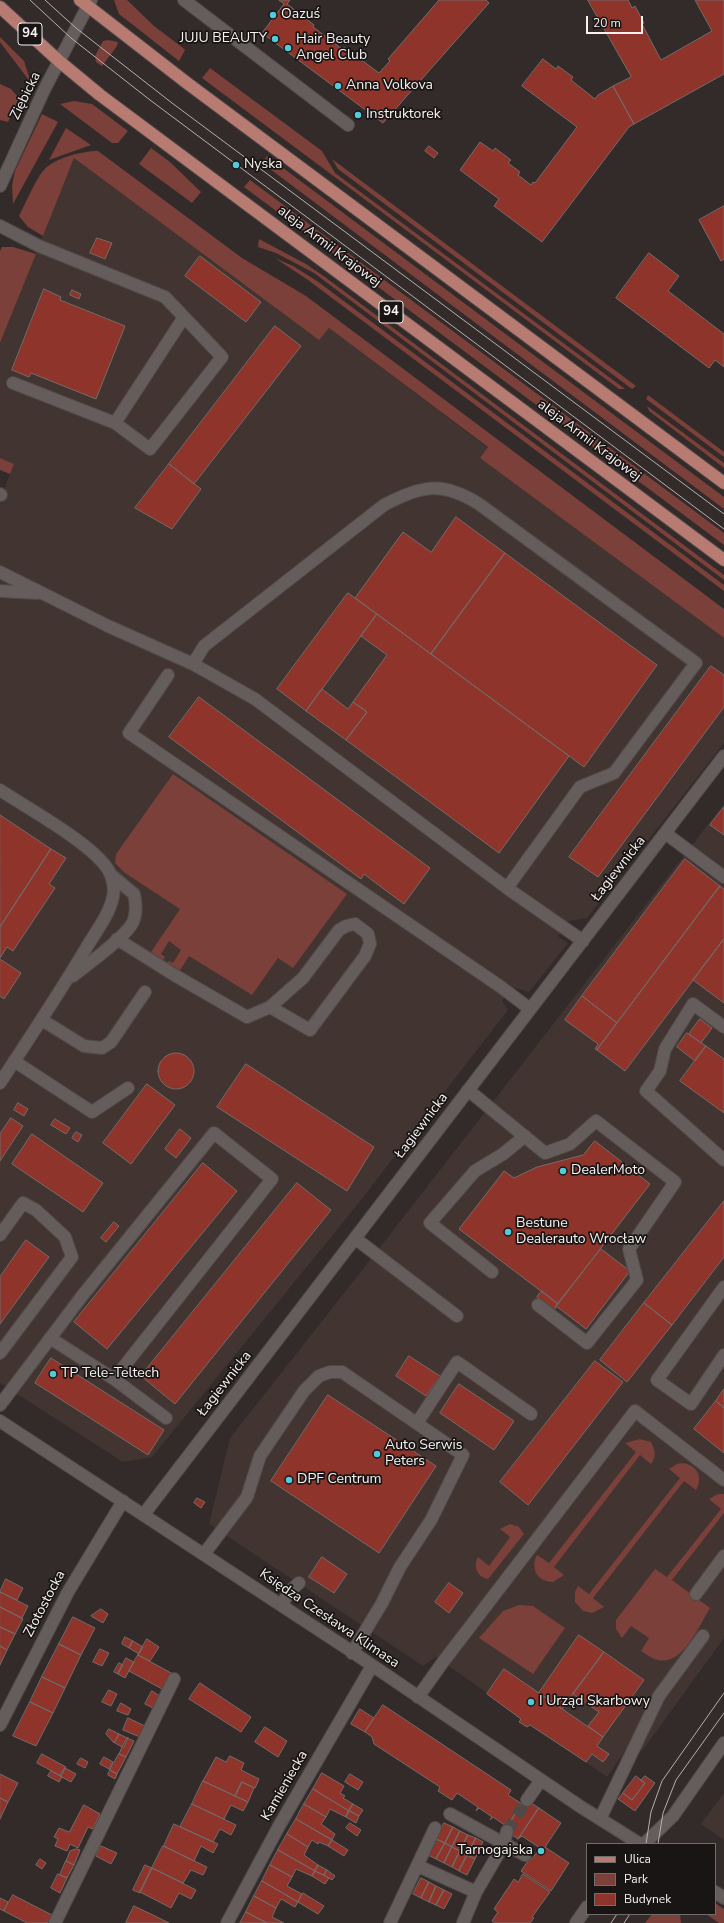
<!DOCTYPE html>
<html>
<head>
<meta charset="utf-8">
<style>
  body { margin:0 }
  #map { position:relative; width:724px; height:1923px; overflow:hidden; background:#332b2a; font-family:"Nunito Sans",sans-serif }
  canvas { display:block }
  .legend { position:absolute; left:586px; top:1843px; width:130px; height:72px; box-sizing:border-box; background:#181514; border:1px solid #716d6c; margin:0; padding:5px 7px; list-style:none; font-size:12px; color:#f7f2f1 }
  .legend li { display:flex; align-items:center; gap:8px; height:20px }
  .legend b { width:20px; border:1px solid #716d6c }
  .scale { position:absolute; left:586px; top:16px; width:57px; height:18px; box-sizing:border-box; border:2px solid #f7f2f1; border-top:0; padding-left:5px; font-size:12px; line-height:14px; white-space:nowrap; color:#f7f2f1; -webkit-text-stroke:3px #181514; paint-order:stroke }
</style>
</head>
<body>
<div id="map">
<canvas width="724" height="1923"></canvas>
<ul class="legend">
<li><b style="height:5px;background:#b87b72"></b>Ulica</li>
<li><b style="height:11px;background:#7a4039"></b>Park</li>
<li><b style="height:11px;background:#8f342b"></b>Budynek</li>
</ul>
<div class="scale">20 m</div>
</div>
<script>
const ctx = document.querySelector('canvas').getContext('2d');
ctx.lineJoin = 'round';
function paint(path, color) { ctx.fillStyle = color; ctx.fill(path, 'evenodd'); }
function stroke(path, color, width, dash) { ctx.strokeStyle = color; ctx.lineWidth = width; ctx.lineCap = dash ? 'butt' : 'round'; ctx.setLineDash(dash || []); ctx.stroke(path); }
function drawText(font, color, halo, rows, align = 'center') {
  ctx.font = font + ' "Nunito Sans",sans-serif'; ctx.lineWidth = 3.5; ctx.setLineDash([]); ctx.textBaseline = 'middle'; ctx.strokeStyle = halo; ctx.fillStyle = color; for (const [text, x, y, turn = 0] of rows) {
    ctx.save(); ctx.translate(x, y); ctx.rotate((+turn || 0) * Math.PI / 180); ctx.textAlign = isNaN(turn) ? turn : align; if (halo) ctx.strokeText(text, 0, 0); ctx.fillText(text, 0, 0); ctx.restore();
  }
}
paint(new Path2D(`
  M74 158 319 339 329 328 488 448 481 458 724 638V743L587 918 569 921 558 936 568 943 529 992 512 987 502 1001 508 1010 353 1210 152 1457 123 1462 0 1383V499L14 464 0 458V343Z
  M724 804V1638L642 1751 630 1743 607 1777 436 1657 423 1666 209 1524 230 1438 367 1264Z
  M724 1793V1840L701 1824Z`), '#423431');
paint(new Path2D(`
  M114 0H127L154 26 183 48 185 50 179 61 119 14Z
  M0 37 24 61 31 83 0 42Z
  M108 40 118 42 117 46 102 66 96 62 95 56 103 41Z
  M210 68 322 151 335 173 625 389H619L202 78Z
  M0 84 11 89 19 98 8 122 0 120Z
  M74 101 92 104 128 131 118 143H112L60 104Z
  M42 114 58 122 13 204 12 185 15 171Z
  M66 128 91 145 49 160Z
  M151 148 170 162 201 192 192 203 139 164Z
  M98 151 242 258 306 296 724 609V638L480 458 488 447 329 328 319 340 74 158 43 236 28 227 19 216C25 205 36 178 44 170 54 158 83 151 98 151Z
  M267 156 724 497V509L262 163Z
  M332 159 636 386 632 389 338 169Z
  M250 180 724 533V545L244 187Z
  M259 239 306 264 325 277 724 575V580L314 273 276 253 258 247Z
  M2 247H13L36 254 0 343V251Z
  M275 258 293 266 317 281 724 585V591L308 280Z
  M648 395 724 452V457L646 399Z
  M647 406 724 463V468L649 411Z
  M0 458 14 464 10 474 0 470Z
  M173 774 347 894 293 968 278 958 252 995 189 956 179 972 167 963 169 961 173 963 181 950 169 941 161 954 165 957 163 960 151 952 180 909 125 873 115 863 116 854Z
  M640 1439 651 1442C655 1450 657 1456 651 1464L640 1455 554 1567 564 1575 553 1582C537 1582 530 1568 537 1555L549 1563 636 1452 625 1443Z
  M682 1463C696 1464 704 1477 696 1490L684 1481 593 1598 604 1607 592 1613 583 1611 575 1602V1592L578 1586 589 1594 680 1478 669 1469 677 1464Z
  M718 1494H724V1513L672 1580 710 1608C699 1626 683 1666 658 1660 652 1659 646 1654 641 1651L649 1638 631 1626 622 1638 616 1629V1620L655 1569 667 1577 721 1509 709 1499Z
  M510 1524 519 1527 524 1534 488 1579C477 1577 473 1567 478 1557L489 1566 510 1537 500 1529Z
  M519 1605 533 1606 565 1628 533 1674 479 1638 503 1611Z
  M715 1903 724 1909V1923H719L706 1914H715Z
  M652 1914H680L681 1923H645Z`), '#7a4039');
const building = new Path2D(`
  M279 0H290L287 4 314 25 313 27 342 49 344 47 379 73 390 61 388 59 439 0H486L489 3 383 123 262 33 284 4Z
  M588 0H628L632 8 635 6 644 23 642 24 661 60 712 31 695 0H724V74L634 124 613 86 631 77Z
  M543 59 556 69 558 66 573 77 571 80 595 99 598 95 613 86 634 124 629 127 542 242 494 206 499 199 460 170 480 142 493 151 495 148 511 160 508 163 520 172 518 175 531 185 533 182 535 183 577 127 522 86Z
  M429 146 438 153 434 158 425 151Z
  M724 206V259L721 261 699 220Z
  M97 238 112 243 105 259 90 253Z
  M649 253 679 276 668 291 724 334V367L715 360 709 368 616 298Z
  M200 256 261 302 246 322 185 276Z
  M44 289 61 297 60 300 125 326 96 399 31 373 29 377 12 370Z
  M72 290 81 294 79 299 70 295Z
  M275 326 301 346 194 484 169 464Z
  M169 464 201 489 172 529 135 508Z
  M456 517 505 553 431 654 355 598 403 532 431 552Z
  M505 553 657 665 584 767 431 654Z
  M348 593 377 614 306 711 277 689Z
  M377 614 569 756 499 853 346 740 367 712 353 702 387 655 361 636Z
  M711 666 724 675V707L598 877 569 857Z
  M322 689 348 709 353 702 367 712 346 740 306 711Z
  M199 697 430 868 404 904 364 874 361 879 169 737Z
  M724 807V835L710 825Z
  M0 815 51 849 0 927Z
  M51 849 66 858 49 884 55 888 13 951 7 947 0 958V927Z
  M685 859 720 886 617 1023 582 996Z
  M720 886 724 889V939L625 1071 597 1050Z
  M724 939V1003L693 980Z
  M0 959 21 973 4 999 0 996Z
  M582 996 617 1023 597 1050 595 1049 598 1044 565 1020Z
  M700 1019 712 1028 701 1043 689 1034Z
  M687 1033 706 1046 695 1061 677 1047Z
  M706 1046 724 1059V1113L680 1081Z
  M158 1071a18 18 0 1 1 36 0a18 18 0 1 1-36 0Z
  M246 1064 374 1147 347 1191 217 1107Z
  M147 1084 175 1105 131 1164 103 1143Z
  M18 1103 28 1109 24 1116 14 1110Z
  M11 1118 23 1126 0 1161V1134Z
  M55 1119 70 1128 66 1134 51 1125Z
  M180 1129 191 1138 176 1158 165 1149Z
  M76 1132 82 1135 78 1142 72 1138Z
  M32 1134 103 1183 83 1212 12 1164Z
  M595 1141 650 1184 558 1304 459 1229 504 1171 514 1178 537 1167 583 1155Z
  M203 1163 237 1191 107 1349 74 1322Z
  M297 1183 331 1210 175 1404 141 1376Z
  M724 1201V1257L672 1325 644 1303Z
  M114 1222 119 1226 106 1242 101 1238Z
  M26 1240 49 1257 0 1324V1277Z
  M601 1249 630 1271 586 1329 556 1306Z
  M542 1291 558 1304 554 1310 537 1297Z
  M644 1303 672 1325 627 1382 600 1360Z
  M409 1356 440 1376 426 1396 396 1376Z
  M51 1358 164 1430 148 1455 35 1383Z
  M595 1361 623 1382 528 1505 500 1482Z
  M459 1384 514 1421 494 1450 440 1413Z
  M724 1389V1408L716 1401Z
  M328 1395 436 1466 379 1553 271 1481Z
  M716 1401 724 1408V1453L694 1429Z
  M197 1498 205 1502 201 1508 194 1503Z
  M322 1557 347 1574 334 1593 309 1577Z
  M6 1579 23 1588 17 1600 0 1592Z
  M449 1583 463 1593 449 1613 435 1602Z
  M0 1592 28 1606 22 1618 0 1607Z
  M0 1607 23 1619 15 1634 0 1627Z
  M101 1609 108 1614 103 1623 91 1616Z
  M73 1617 95 1628 81 1655 59 1644Z
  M0 1627 15 1634 7 1650 0 1646Z
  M579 1635 604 1652 562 1709 539 1693Z
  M125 1637 133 1641 129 1648 122 1644Z
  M147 1639 159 1647 150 1661 138 1655Z
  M133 1641 143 1647 139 1654 129 1648Z
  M59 1644 81 1655 65 1688 42 1677Z
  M0 1646 7 1650 0 1665Z
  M100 1649 109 1653 102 1666 93 1662Z
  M604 1652 644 1680 603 1737 588 1726 599 1712 573 1694Z
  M138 1655 173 1674 164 1690 129 1671Z
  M126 1658 134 1662 125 1678 118 1674Z
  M119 1663 123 1665 118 1674 114 1672Z
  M504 1669 603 1737 597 1746 609 1754 603 1762 592 1754 586 1762 530 1725 527 1727 519 1722 521 1719 487 1694Z
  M42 1677 65 1688 53 1713 30 1702Z
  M200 1683 251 1717 241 1732 189 1699Z
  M109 1690 117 1694 111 1706 102 1702Z
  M152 1691 160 1696 153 1708 145 1704Z
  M30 1702 53 1713 36 1746 13 1736Z
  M121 1703 131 1709 128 1715 117 1711Z
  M383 1705 511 1790 508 1795 522 1804 505 1830 506 1826 493 1817 490 1820 492 1817 479 1808 476 1811 478 1807 457 1793 452 1800 438 1791 440 1787 374 1744 372 1737 365 1732Z
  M360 1709 374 1718 365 1732 351 1724Z
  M128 1718 145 1726 140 1737 123 1730Z
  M265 1727 287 1741 278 1757 255 1742Z
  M109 1729 119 1734 114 1743 106 1734Z
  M119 1734 127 1738 122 1747 115 1743Z
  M127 1738 134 1741 126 1757 119 1754 122 1747H124L128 1738Z
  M42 1754 66 1767 61 1776 37 1763Z
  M119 1754 126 1757 117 1774 110 1770Z
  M230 1756 244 1763 241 1770 259 1779 255 1788 242 1782 235 1796 203 1781 216 1757 226 1762Z
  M104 1757 113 1762 109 1769 100 1764Z
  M81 1758 88 1762 85 1768 77 1764Z
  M65 1768 76 1774 71 1782 60 1776Z
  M110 1770 117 1774 115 1779 108 1775Z
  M51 1771 62 1777 59 1782 48 1776Z
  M322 1773 344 1786 340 1793 345 1796 343 1798 353 1804 349 1811 313 1789Z
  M0 1774 18 1783 8 1802 0 1798Z
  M350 1774 363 1782 358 1790 345 1782Z
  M636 1776 645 1783 632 1800 623 1793Z
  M645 1776 655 1783 635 1811 618 1799 623 1793 632 1800 645 1783 641 1781Z
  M203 1781 248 1802 243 1811 231 1805 224 1819 192 1804Z
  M242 1782 254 1788 248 1802 235 1796Z
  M313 1789 349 1811 346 1817 330 1809 326 1817 304 1804Z
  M0 1798 8 1802 0 1819Z
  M525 1799 539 1808 518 1839 505 1830Z
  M192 1804 236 1825 231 1835 220 1829 213 1842 180 1827Z
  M304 1804 326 1817 321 1824 335 1834 332 1840 296 1819Z
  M353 1804 363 1810 359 1816 349 1811Z
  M84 1805 100 1814 93 1829 88 1827 78 1848 70 1844 67 1851 55 1846 58 1839 54 1837 59 1828 69 1832Z
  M539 1808 561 1823 545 1847 569 1863 551 1891 521 1871 530 1858 532 1859 540 1848 522 1836 518 1839Z
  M349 1810 359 1816 356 1823 346 1817Z
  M296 1819 332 1840 328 1846 319 1842 318 1844 312 1840 308 1847 287 1834Z
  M350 1823 361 1830 357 1836 346 1828Z
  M444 1823 453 1827 445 1843 436 1839Z
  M174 1824 218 1844 213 1853 201 1846 194 1861 164 1846Z
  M453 1827 460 1831 452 1847 445 1843Z
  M460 1831 468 1835 460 1851 452 1847Z
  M287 1834 308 1847 304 1855 318 1865 315 1871 278 1850Z
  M468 1835 476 1838 467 1855 460 1851Z
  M476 1838 483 1842 475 1859 467 1855Z
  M436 1839 445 1843 436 1859 428 1855Z
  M332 1840 348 1850 344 1856 328 1846Z
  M445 1843 452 1847 444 1863 436 1859Z
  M101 1846 117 1853 111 1864 96 1856Z
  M163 1846 207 1867 203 1875 191 1870 183 1883 152 1868Z
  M452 1847 460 1851 452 1867 444 1863Z
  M77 1849 80 1850 74 1865 66 1861 70 1851Z
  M278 1850 315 1871 312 1876 296 1869 292 1877 270 1865Z
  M460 1851 467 1855 459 1871 452 1867Z
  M467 1855 475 1859 467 1875 459 1871Z
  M40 1859 46 1863 42 1869 36 1865Z
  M66 1861 74 1865 67 1878 60 1875Z
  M145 1865 152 1868 140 1893 133 1890Z
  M270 1865 292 1877 287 1886 302 1894 298 1902 262 1881Z
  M318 1865 327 1870 324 1875 315 1871Z
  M152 1868 196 1890 191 1899 179 1893 171 1908 140 1892Z
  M327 1870 335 1876 332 1880 324 1875Z
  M315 1871 329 1878 325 1884 312 1876Z
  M58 1874 67 1878 60 1893 51 1888Z
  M523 1874 550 1892 532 1917 534 1918 530 1923H495L492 1921 498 1912 494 1909 514 1879 518 1882Z
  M421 1878 429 1882 421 1898 413 1894Z
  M262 1881 298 1902 295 1907 281 1899 276 1908 254 1896Z
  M429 1882 436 1886 429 1902 421 1898Z
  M436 1886 444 1890 436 1905 429 1902Z
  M444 1890 452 1894 444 1909 436 1905Z
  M303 1893 324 1906 318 1914 298 1902Z
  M13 1895 52 1915 48 1923H27L4 1911Z
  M254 1896 276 1908 272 1917 284 1923H267L246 1912Z
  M0 1898 8 1902 4 1911 0 1909Z
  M134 1906 155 1916 169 1923H126Z
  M246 1912 255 1917 267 1923H240Z`);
paint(building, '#8f342b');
stroke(building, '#746b69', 1);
stroke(new Path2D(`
  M507 1831 527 1800`), '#504948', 12, [12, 6]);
const minor = new Path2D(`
  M184 0 348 125
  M0 186 44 90 91 0
  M0 226 39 246 165 297 222 357 150 449 115 423 13 383
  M115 423 184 317
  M0 494 1 495
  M0 572 108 626 193 664 255 699 507 888 580 787 614 773 696 663 479 504C442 481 422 485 384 505L204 646 193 664
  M0 591 37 593
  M168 675 129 733 501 987 530 1009
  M0 790C27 808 97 846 110 873 113 881 115 889 113 897 109 916 94 934 85 950 58 995 29 1039 0 1083
  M665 833 724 877
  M507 888 583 941
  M117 939 176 976 247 1017 270 1007 303 978 339 930 346 926 355 924 368 934 370 944 365 956 310 1030 270 1007
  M73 976C88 964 126 937 133 922 137 913 136 903 134 894L110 874
  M42 1020 84 1046 102 1048 111 1042 145 992
  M724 1027 693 1004 665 1049 660 1071 646 1091 724 1160
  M14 1061 92 1112 128 1088
  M468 1090 545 1153 570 1144 596 1121 675 1182 629 1249 637 1280 587 1343 538 1305
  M0 1235 23 1203 36 1210 65 1237 72 1257 0 1353
  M356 1239 457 1316
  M492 1272 430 1223 475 1171 503 1154 525 1136
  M724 1287 657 1380 691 1404 724 1355
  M114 1379 166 1418
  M0 1405 82 1296 214 1133 272 1179 114 1379 50 1338
  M0 1421 351 1651 581 1807 640 1844
  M417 1423 457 1362 531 1414
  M144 1514 724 756
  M204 1554 247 1497 260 1456 304 1391 319 1376 330 1372H342L463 1455 431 1520 400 1567 382 1603 352 1653
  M696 1594 724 1556
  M281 1605 291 1590 299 1583
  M418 1697 443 1662 635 1411 724 1480
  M0 1725 68 1592 123 1501
  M527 1800 541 1780
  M450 1814 525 1855
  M600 1819 659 1696 703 1636
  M644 1844 673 1816 724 1743
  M418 1866 476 1892 504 1844 507 1831
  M715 1892 724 1898
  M55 1923 174 1679
  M227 1923 279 1826 372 1666
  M390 1923 435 1828
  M463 1923 476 1892
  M576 1923 587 1907`);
const major = new Path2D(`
  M80 0 187 83 724 483
  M0 7 60 62 100 95 724 560`);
stroke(minor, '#504948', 14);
stroke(major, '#504948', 14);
stroke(minor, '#655d5b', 12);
stroke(major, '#b87b72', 12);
stroke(new Path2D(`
  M30 0 71 38 150 100 724 529
  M45 0 76 28 172 103 724 514
  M646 1844 651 1812 662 1781 724 1693
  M658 1844 663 1813 676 1780 724 1713
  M611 1923 617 1914
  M624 1923 630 1914`), '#b4aead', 1);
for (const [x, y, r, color] of [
  [273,15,4,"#53cadc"],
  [275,39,4,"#53cadc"],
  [288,48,4,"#53cadc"],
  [338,86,4,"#53cadc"],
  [358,115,4,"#53cadc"],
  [236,165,4,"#53cadc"],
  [563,1171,4,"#53cadc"],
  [508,1232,4,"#53cadc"],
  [53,1374,4,"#53cadc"],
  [377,1454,4,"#53cadc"],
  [289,1480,4,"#53cadc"],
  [531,1702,4,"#53cadc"],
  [541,1851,4,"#53cadc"]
]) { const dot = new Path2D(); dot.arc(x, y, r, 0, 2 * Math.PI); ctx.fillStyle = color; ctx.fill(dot); stroke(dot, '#181514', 1.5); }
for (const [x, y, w] of [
  [30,34,24],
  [391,312,24]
]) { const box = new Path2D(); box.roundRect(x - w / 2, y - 11, w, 22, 3); ctx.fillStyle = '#181514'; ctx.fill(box); stroke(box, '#f7f2f1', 1); }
drawText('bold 13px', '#f7f2f1', null, [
  ["94",30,34],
  ["94",391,312]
]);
drawText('14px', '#f7f2f1', '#181514', [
  ["Oazuś",281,15],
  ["JUJU BEAUTY",267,39,"right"],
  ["Hair Beauty",296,40],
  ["Angel Club",296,56],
  ["Anna Volkova",346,86],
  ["Instruktorek",366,115],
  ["Nyska",244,165],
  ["DealerMoto",571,1171],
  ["Bestune",516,1224],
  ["Dealerauto Wrocław",516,1240],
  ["TP Tele-Teltech",61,1374],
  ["Auto Serwis",385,1446],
  ["Peters",385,1462],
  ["DPF Centrum",297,1480],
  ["I Urząd Skarbowy",539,1702],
  ["Tarnogajska",533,1851,"right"]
], 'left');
drawText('14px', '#f7f2f1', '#181514', [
  ["Ziębicka",26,96,-64],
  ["aleja Armii Krajowej",329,247,37],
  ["aleja Armii Krajowej",589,441,37],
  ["Łagiewnicka",619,869,-52],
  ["Łagiewnicka",422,1126,-53],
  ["Łagiewnicka",225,1384,-52],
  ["Złotostocka",45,1604,-62],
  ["Księdza Czesława Klimasa",329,1619,34],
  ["Kamieniecka",285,1786,-60]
]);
</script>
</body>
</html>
